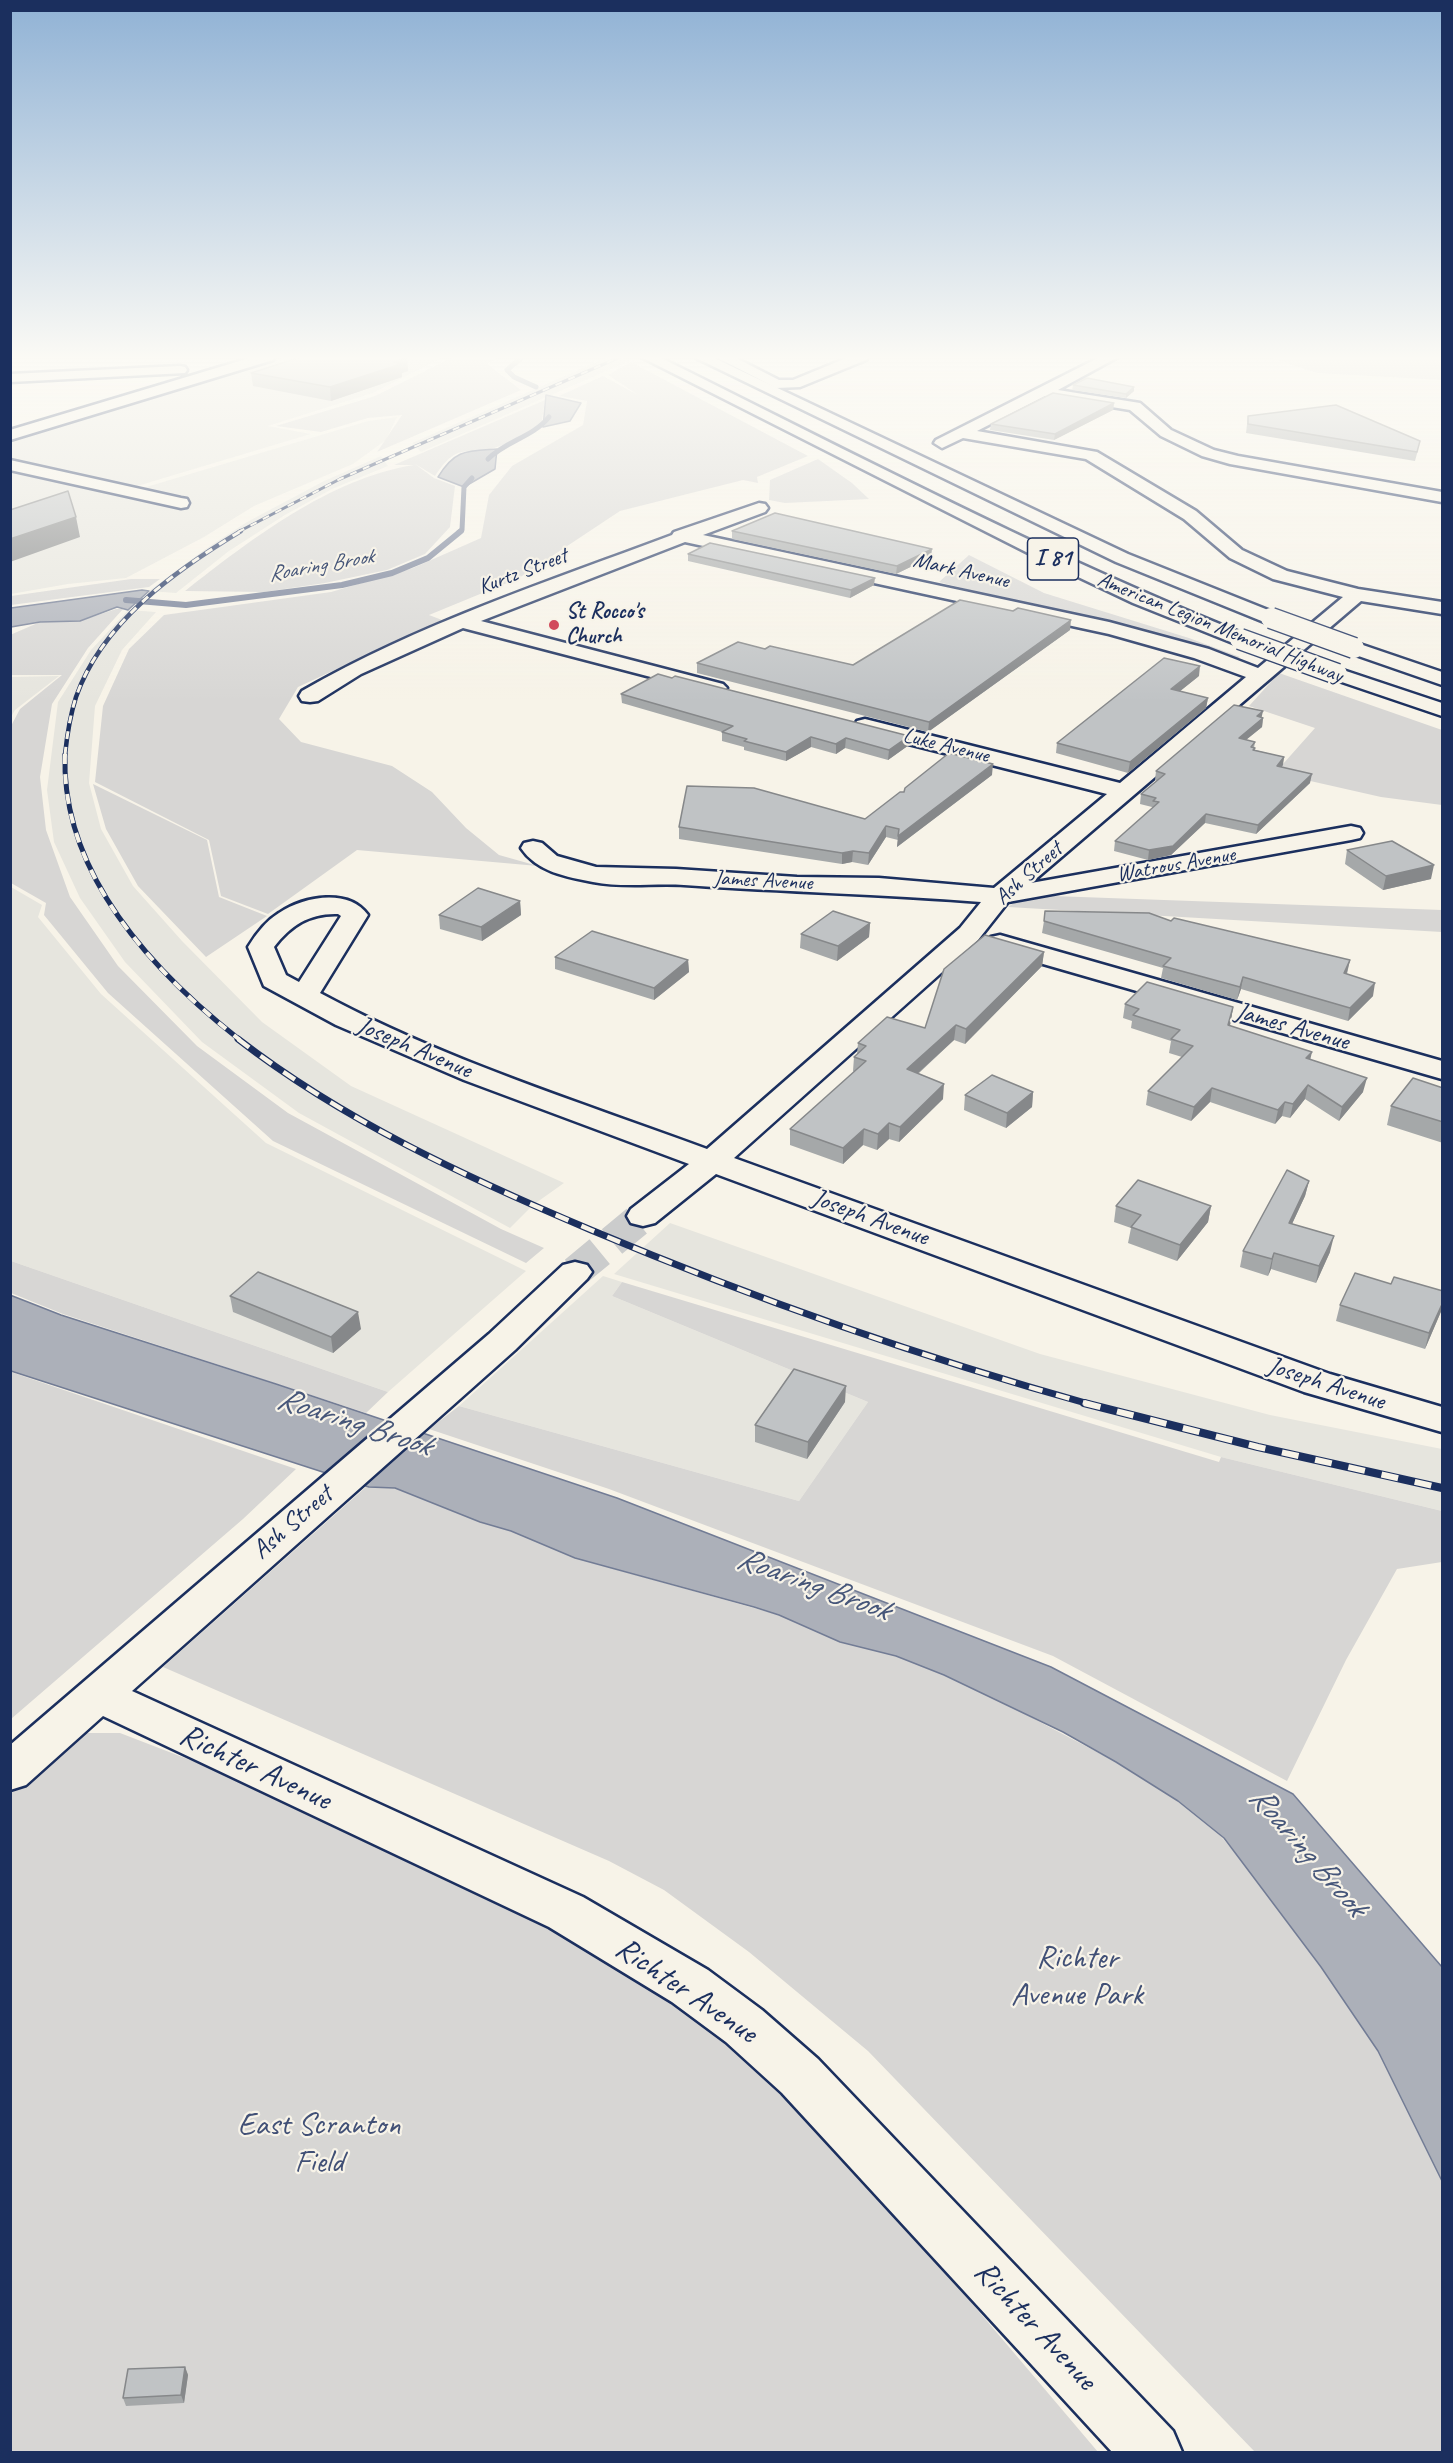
<!DOCTYPE html>
<html>
<head>
<meta charset="utf-8">
<style>
  body { margin:0 }
  #map { position:relative; width:1453px; height:2463px; overflow:hidden; background:#f7f3e8; font-family:Caveat,sans-serif }
  canvas { display:block }
  .frame { position:absolute; inset:0; border:12px solid #1b2f5e; pointer-events:none }
</style>
</head>
<body>
<div id="map">
<canvas width="1453" height="2463"></canvas>
<div class="frame"></div>
</div>
<script>
const ctx = document.querySelector('canvas').getContext('2d');
ctx.lineJoin = 'round';
function paint(path, color) { ctx.fillStyle = color; ctx.fill(path, 'evenodd'); }
function stroke(path, color, width, dash) { ctx.strokeStyle = color; ctx.lineWidth = width; ctx.lineCap = dash ? 'butt' : 'round'; ctx.setLineDash(dash || []); ctx.stroke(path); }
function drawText(font, color, halo, rows, align = 'center') {
  ctx.font = font + ' Caveat,sans-serif'; ctx.lineWidth = 4.5; ctx.setLineDash([]); ctx.textBaseline = 'middle'; ctx.strokeStyle = halo; ctx.fillStyle = color; for (const [text, x, y, turn = 0] of rows) {
    ctx.save(); ctx.translate(x, y); ctx.rotate((+turn || 0) * Math.PI / 180); ctx.textAlign = isNaN(turn) ? turn : align; if (halo) ctx.strokeText(text, 0, 0); ctx.fillText(text, 0, 0); ctx.restore();
  }
}
paint(new Path2D(`
  M286 357H443L373 393 268 426 311 434 134 487 11 460V440Z
  M608 357H622L629 361 421 452 412 443Z
  M397 417 386 440 353 464 254 506 204 537 126 578 68 584 11 594V466L126 493 368 421Z
  M381 456 388 466 332 489 285 515 229 551 176 593 149 591 204 550 247 522 324 481Z
  M128 610 156 612 122 650 95 706 89 783 101 829 133 886 182 941 262 1022 351 1086 564 1183 533 1205 510 1228 299 1113 202 1042 125 962 80 898 54 842 47 790 58 702 91 650Z
  M59 676 15 710 11 717V677Z
  M11 887 42 905 38 917 101 994 266 1143 526 1271 388 1392 11 1261Z
  M670 1223 1040 1354 1270 1415 1442 1449V1511L1221 1457 614 1274Z
  M603 1276 622 1282 612 1296 868 1402 799 1501 459 1406Z`), '#e6e5de');
paint(new Path2D(`
  M453 357H499L487 364 521 390 377 452 402 415 368 418 321 432 276 426 375 396Z
  M1268 357H1442V380L1317 373Z
  M631 362 808 456 757 477 758 483 743 480 620 511 519 578 429 615 442 620 298 687 279 719 301 742 392 766 432 792 466 828 499 855 538 866 357 850 268 914 221 896 209 840 95 782 103 706 129 649 164 615 331 592 413 568 481 538 489 495 512 466 583 425 587 401 559 396 603 376 638 395 608 375Z
  M545 400 541 427C526 433 512 443 497 447 465 458 460 439 435 476L415 464 434 478 455 486 450 527 425 554 387 570 325 583 264 592 185 591C250 540 330 478 414 465H394Z
  M818 459 852 483 869 499 785 503 769 500 770 480Z
  M969 555 1044 593 1189 638 1240 657 1233 661 1174 643 939 582Z
  M131 579H160L149 587 11 605V596Z
  M116 609H123L88 648 52 704 40 777 46 830 70 897 118 966 197 1046 288 1113 501 1229 544 1248 526 1263 273 1141 108 993 44 915 46 903 11 883V726L20 709 62 675H11L10 635 40 622 80 621Z
  M1279 673 1442 730V805L1381 797 1275 773 1315 728 1249 706Z
  M93 784 207 840 219 897 267 916 206 957 138 886 106 829Z
  M1025 895 1442 910V932L1008 907Z
  M11 1261 388 1392 366 1413 63 1314 11 1293Z
  M622 1282 1219 1462 1221 1457 1442 1511V1562L1397 1569 1346 1660 1287 1781 1053 1656 609 1489 429 1429 459 1406 799 1501 868 1402 612 1296Z
  M11 1372 296 1469 243 1519 11 1719Z
  M367 1486 395 1488 480 1522 511 1531 575 1558 779 1615 840 1642 896 1656 944 1675 1019 1711 1116 1762 1178 1801 1213 1827 1253 1874 1321 1967 1378 2051 1442 2181V2452H1255L868 2051 749 1952 664 1890 609 1861 163 1667Z
  M62 1733H120L229 1775 527 1897 786 2084 1098 2452H11V1780Z`), '#d7d6d4');
const water = new Path2D(`
  M546 395 581 403 570 421 543 427Z
  M497 449 495 469 464 487 438 477C455 449 467 451 497 449Z
  M142 590 149 591 128 610 117 607 80 621 40 622 11 627V608Z
  M10 1295 61 1315 276 1384 617 1498 1051 1667 1293 1794 1442 1967V2181L1378 2051 1321 1967 1224 1838 1178 1801 1116 1762 1063 1732 944 1675 896 1656 840 1642 779 1615 754 1607 575 1558 511 1531 480 1522 395 1488 369 1487 11 1371Z`);
paint(water, '#acb0b9');
stroke(water, '#727c95', 1.5);
stroke(new Path2D(`
  M522 357 507 370 514 377 536 387
  M488 459C506 441 533 437 549 417
  M459 532 462 530 464 487 472 478`), '#727c95', 5);
stroke(new Path2D(`
  M126 600 186 605 342 585 392 573 428 558 461 531`), '#727c95', 6);
stroke(new Path2D(`
  M575 1272 643 1216`), '#cbcccc', 32, [32, 16]);
const street = new Path2D(`
  M253 357H275L273 360 10 440V430Z
  M716 357H734L779 380H793L849 357H868L866 360 800 387 776 388Z
  M1100 357H1118L1058 390 1140 403 1171 430 1214 450 1238 456 1442 492V502L1230 464 1202 456 1161 436 1130 410 1045 396 977 431 1097 452 1196 511 1242 550 1287 571 1358 589 1442 602V614L1361 601 1031 883 1351 826 1360 828 1363 833 1360 838 1351 840 1008 902 978 940 734 1158 1330 1374 1442 1407V1432L1304 1392 716 1174 655 1223 643 1226 631 1223 627 1216 631 1209 689 1164 464 1080 336 1025 264 986 248 947C256 934 266 921 279 913 304 896 349 888 368 915L320 993C442 1059 577 1101 707 1149L960 928 981 902C882 894 784 892 684 885 655 883 622 888 593 882 567 877 537 872 521 848L524 843 533 841 542 843 557 856 596 867 676 869 797 877 879 878 994 888 1107 794 857 731 854 726 857 721 865 719 1120 783 1246 677 1194 658 1109 634 685 542 481 621 723 684 727 688 723 692 716 694 463 628 361 674 318 701 310 702 302 701 299 696 302 691C418 624 547 582 672 535L674 532 759 503 765 504 768 508 765 512 703 535 1109 622 1209 649 1258 668 1343 597 1273 579 1230 558 1184 519 1086 459 963 438 942 448 934 443 936 440ZM338 914 341 916 299 982 286 975 274 947C291 925 310 913 338 914Z
  M180 366 185 367 187 370 185 373 10 382V374Z
  M10 460 181 498 187 499 189 503 187 507 181 508 10 470Z
  M1000 935 1442 1061V1079L991 949 987 943 991 937Z
  M575 1262 587 1265 592 1272 587 1279 515 1350 132 1691 583 1897 708 1970 762 2010 818 2059 1173 2431 1182 2452H1112L782 2093 726 2042 672 2002 549 1927 103 1716 26 1785 10 1790V1745L489 1334 563 1265Z`);
const highway = new Path2D(`
  M641 357H659C853 453 1046 555 1247 635L1250 639 1247 643H1233L1133 603 1036 557Z
  M694 357H712L1128 554 1278 614 1281 618 1278 622H1264L1116 562Z
  M1354 642 1442 672V685L1347 652 1344 648 1347 644Z
  M1337 668 1442 703V716L1330 678 1327 674 1330 670Z`);
stroke(street, '#1b2f5e', 5);
stroke(highway, '#1b2f5e', 5);
paint(street, '#f7f3e8');
paint(highway, '#f7f3e8');
const railFar4 = new Path2D(`
  M238 532 340 479 620 357`);
const railFar3 = new Path2D(`
  M65 755C67 735 70 716 76 697 102 622 176 570 241 531`);
const railFar2 = new Path2D(`
  M65 754C61 874 152 971 240 1040`);
const railFar1 = new Path2D(`
  M238 1039C344 1121 468 1178 591 1230 753 1298 920 1357 1089 1404`);
const rail = new Path2D(`
  M1084 1403 1258 1447 1442 1488`);
stroke(railFar4, '#1b2f5e', 3);
stroke(railFar3, '#1b2f5e', 4.5);
stroke(railFar2, '#1b2f5e', 5);
stroke(railFar1, '#1b2f5e', 7);
stroke(rail, '#1b2f5e', 8);
stroke(railFar4, '#f7f3e8', 2, [7]);
stroke(railFar3, '#f7f3e8', 3, [8]);
stroke(railFar2, '#f7f3e8', 4, [10]);
stroke(railFar1, '#f7f3e8', 4.5, [14]);
stroke(rail, '#f7f3e8', 6, [17]);
const highwayBridge = new Path2D(`
  M1271 618 1354 648
  M1240 639 1337 674`);
stroke(highwayBridge, '#1b2f5e', 23, []);
stroke(highwayBridge, '#f7f3e8', 20);
paint(new Path2D(`
  M407 358 408 371 402 373V377L331 401 253 386 251 373Z
  M1073 385 1134 391 1126 398 1072 390Z
  M1114 403 1113 410 1054 440 990 430 991 424Z
  M1248 416 1418 450 1415 461 1246 433Z
  M732 531 931 557 896 574 732 539Z
  M688 554 874 585 850 598 688 561Z
  M1070 630 928 732 697 673V663L765 649 853 665Z
  M1199 676 1180 691 1208 698 1206 708 1128 773 1056 753 1057 743Z
  M621 694 909 745 888 760 845 748 836 754 811 747 786 761 744 750V747L722 741V732L622 703Z
  M1262 717 1263 718 1262 727 1246 740 1255 742 1254 748H1255V750L1284 757 1282 767 1310 783 1256 834 1205 823 1171 855 1148 860 1114 851 1115 841 1152 808V807L1140 804 1141 794 1157 781 1155 780 1156 771Z
  M992 775 897 847 898 840 886 837 868 865 852 862 842 864 679 839V827L865 819 904 792Z
  M1347 850 1431 879 1383 890 1345 864Z
  M520 901 521 915 482 941 440 929 439 915Z
  M1044 921H1171L1350 960 1347 974 1373 996 1348 1021 1241 989 1237 1000 1161 978 1163 968 1042 933Z
  M870 923 869 937 837 961 800 948 801 934Z
  M1044 952 1042 966 965 1044 954 1040 918 1074 943 1099 899 1142 889 1139 877 1150 863 1145 843 1164 790 1145V1129L854 1072 853 1071 854 1057 857 1054 858 1043 925 1028Z
  M555 957 688 960 689 972 654 1000 555 969Z
  M1125 1004 1233 1007 1230 1026 1310 1060 1363 1092 1339 1121 1305 1099 1290 1118 1282 1116 1275 1124 1210 1102 1191 1121 1146 1105 1148 1091 1182 1057 1169 1053 1171 1041 1131 1028 1132 1021 1123 1018Z
  M1443 1088V1143L1387 1125 1391 1106Z
  M1033 1092 1032 1107 1006 1128 964 1110 965 1095Z
  M1309 1181 1305 1196 1292 1224 1330 1252 1316 1283 1271 1269 1268 1276 1240 1267 1243 1251Z
  M1116 1206H1211L1208 1222 1177 1261 1128 1243 1131 1228 1114 1222Z
  M1391 1284 1443 1291 1442 1309 1425 1349 1336 1321 1340 1305Z
  M230 1296 361 1329 333 1353 233 1312Z
  M845 1402 807 1459 755 1442V1425Z
  M185 2367 188 2375 184 2403 126 2406 123 2398Z`), '#a5a8a9');
paint(new Path2D(`
  M407 358 408 371 402 373V377L331 401 330 387Z
  M1134 387V391L1126 398V394Z
  M1114 403 1113 410 1054 440 1055 434Z
  M76 517 80 537 10 562V539Z
  M932 549 931 557 896 574 897 566Z
  M875 578 874 585 850 598 851 590Z
  M1071 620 1070 630 928 732 929 722Z
  M1200 666 1199 676 1169 700 1171 689Z
  M1208 698 1206 708 1128 773 1130 762Z
  M1263 711 1261 720 1263 718 1262 727 1237 747 1239 738 1257 716Z
  M909 736V745L888 760 889 750Z
  M811 737V747L786 761V752Z
  M846 738 845 748 836 754V744Z
  M1284 757 1283 765 1276 775 1277 766Z
  M993 764 992 775 897 847 898 836Z
  M1312 774 1310 783 1256 834 1258 825Z
  M1206 814 1205 823 1171 855 1148 860 1149 850Z
  M886 826V837L868 865 869 853Z
  M853 851 852 862 842 864V853Z
  M1434 865 1431 879 1383 890 1386 876Z
  M520 901 521 915 482 941 481 927Z
  M870 923 869 937 837 961 838 946Z
  M1044 952 1042 966 965 1044 966 1029Z
  M688 960 689 972 654 1000V988Z
  M1350 960 1347 972 1341 985 1344 973Z
  M1243 977 1241 989 1237 1000 1240 987Z
  M1375 983 1373 996 1348 1021 1350 1008Z
  M1233 1007 1231 1021 1226 1039 1228 1025Z
  M956 1025 954 1040 906 1084 907 1069Z
  M1312 1052 1309 1065 1306 1058Z
  M1367 1078 1363 1092 1339 1121 1342 1107Z
  M944 1084 943 1099 899 1142 900 1127Z
  M1308 1085 1305 1099 1290 1118 1293 1104Z
  M1212 1088 1210 1102 1191 1121 1194 1107Z
  M1033 1092 1032 1107 1006 1128 1007 1113Z
  M1285 1102 1282 1116 1275 1124 1278 1110Z
  M889 1123V1139L877 1150 878 1134Z
  M864 1129 863 1145 843 1164V1148Z
  M1309 1181 1305 1196 1285 1239 1289 1223Z
  M1211 1206 1208 1222 1177 1261 1180 1245Z
  M1334 1236 1330 1252 1316 1283 1319 1266Z
  M1274 1253 1271 1269 1268 1276 1272 1259Z
  M1443 1302V1307L1425 1349 1429 1333Z
  M358 1312 361 1329 333 1353 331 1337Z
  M846 1386 845 1402 807 1459 808 1442Z
  M185 2367 188 2375 184 2403 181 2395Z`), '#86888a');
const building = new Path2D(`
  M301 357H402L407 358 394 362 401 364 330 387 251 373Z
  M1087 378 1134 387 1126 394 1073 385Z
  M1053 393 1114 403 1055 434 991 424Z
  M1336 405 1420 441 1417 452 1248 424V416Z
  M68 491 76 517 10 539V510Z
  M775 513 932 549 897 566 732 531Z
  M710 543 875 578 851 590 688 554Z
  M960 600 1013 611 1018 608 1071 620 929 722 697 663 738 642 765 649 770 646 853 665Z
  M1164 658 1200 666 1171 689 1208 698 1130 762 1057 743Z
  M658 674 672 678 675 676 909 736 889 750 846 738 836 744 811 737 786 752 744 741 747 739 722 732 733 726 621 694Z
  M1234 705 1263 711 1257 716 1263 718 1239 738 1255 742 1251 747 1255 748 1253 750 1284 757 1277 766 1312 774 1258 825 1206 814 1173 846 1149 850 1115 841 1159 802 1153 801 1156 798 1141 794 1165 774 1156 771Z
  M949 753 993 764 898 836 899 829 886 826 869 853 853 851 842 853 679 827 687 786 754 788 865 819 900 792H904L905 788Z
  M1392 841 1434 865 1386 876 1347 850Z
  M478 888 520 901 481 927 439 915Z
  M833 911 870 923 838 946 801 934Z
  M1045 911 1149 913 1171 921 1174 918 1350 960 1344 973 1375 983 1350 1008 1243 977 1240 987 1163 966 1171 958 1044 921Z
  M592 931 688 960 654 988 555 957Z
  M985 935 1044 952 966 1029 956 1025 907 1069 944 1084 900 1127 889 1123 878 1134 864 1129 843 1148 790 1129 866 1061 854 1057 866 1046 858 1043 887 1017 925 1028 944 969Z
  M1147 982 1233 1007 1228 1025 1312 1052 1306 1058 1367 1078 1342 1107 1308 1085 1293 1104 1285 1102 1278 1110 1212 1088 1194 1107 1148 1091 1193 1046 1171 1039 1180 1030 1133 1015 1139 1009 1125 1004Z
  M992 1075 1033 1092 1007 1113 965 1095Z
  M1413 1078 1443 1088V1122L1391 1106Z
  M1287 1170 1309 1181 1289 1223 1334 1236 1319 1266 1274 1253 1272 1259 1243 1251Z
  M1138 1180 1211 1206 1180 1245 1131 1227 1141 1215 1116 1206Z
  M258 1272 358 1312 331 1337 230 1296Z
  M1355 1273 1391 1284 1394 1277 1443 1291V1302L1429 1333 1340 1305Z
  M794 1369 846 1386 808 1442 755 1425Z
  M185 2367 181 2395 123 2398 128 2369Z`);
paint(building, '#c0c3c5');
stroke(building, '#86888a', 1.5);
const sky = ctx.createLinearGradient(0, 0, 0, 702);
sky.addColorStop(0, '#90b2d5');
sky.addColorStop(0.51, '#fbfaf5');
sky.addColorStop(1, '#fbfaf500');
ctx.fillStyle = sky;
ctx.fillRect(0, 0, 1453, 702);
for (const [x, y, r, color] of [
  [554,625,6,"#d1495b"]
]) { const dot = new Path2D(); dot.arc(x, y, r, 0, 2 * Math.PI); ctx.fillStyle = color; ctx.fill(dot); stroke(dot, '#f7f3e8', 2); }
drawText('italic 22px', '#465679', '#f7f3e8', [
  ["Roaring Brook",321,566,-10]
]);
drawText('22px', '#1b2f5e', '#f7f3e8', [
  ["Mark Avenue",961,571,13],
  ["Kurtz Street",523,572,-21],
  ["American Legion Memorial Highway",1220,628,22],
  ["Luke Avenue",946,746,14],
  ["Watrous Avenue",1176,865,-10],
  ["Ash Street",1029,874,-42],
  ["James Avenue",763,881,3]
]);
drawText('bold 22px', '#1b2f5e', '#f7f3e8', [
  ["St Rocco's",566,612],
  ["Church",566,637]
], 'left');
for (const [x, y, w] of [
  [1053,559,51]
]) { const box = new Path2D(); box.roundRect(x - w / 2, y - 21, w, 42, 4.5); ctx.fillStyle = '#f7f3e8'; ctx.fill(box); stroke(box, '#1b2f5e', 1.5); }
drawText('bold 24px', '#1b2f5e', null, [
  ["I 81",1053,559]
]);
drawText('26px', '#1b2f5e', '#f7f3e8', [
  ["James Avenue",1292,1027,16],
  ["Joseph Avenue",414,1048,23],
  ["Joseph Avenue",870,1218,20],
  ["Joseph Avenue",1326,1384,18],
  ["Ash Street",293,1523,-41]
]);
drawText('32px', '#1b2f5e', '#f7f3e8', [
  ["Richter Avenue",255,1768,25],
  ["Richter Avenue",686,1991,34],
  ["Richter Avenue",1035,2326,47]
]);
drawText('32px', '#415076', '#f7f3e8', [
  ["Richter",1077,1959],
  ["Avenue Park",1077,1996],
  ["East Scranton",319,2126],
  ["Field",319,2163]
]);
drawText('italic 33px', '#465679', '#f7f3e8', [
  ["Roaring Brook",354,1423,18],
  ["Roaring Brook",813,1585,20],
  ["Roaring Brook",1307,1852,49]
]);
</script>
</body>
</html>
